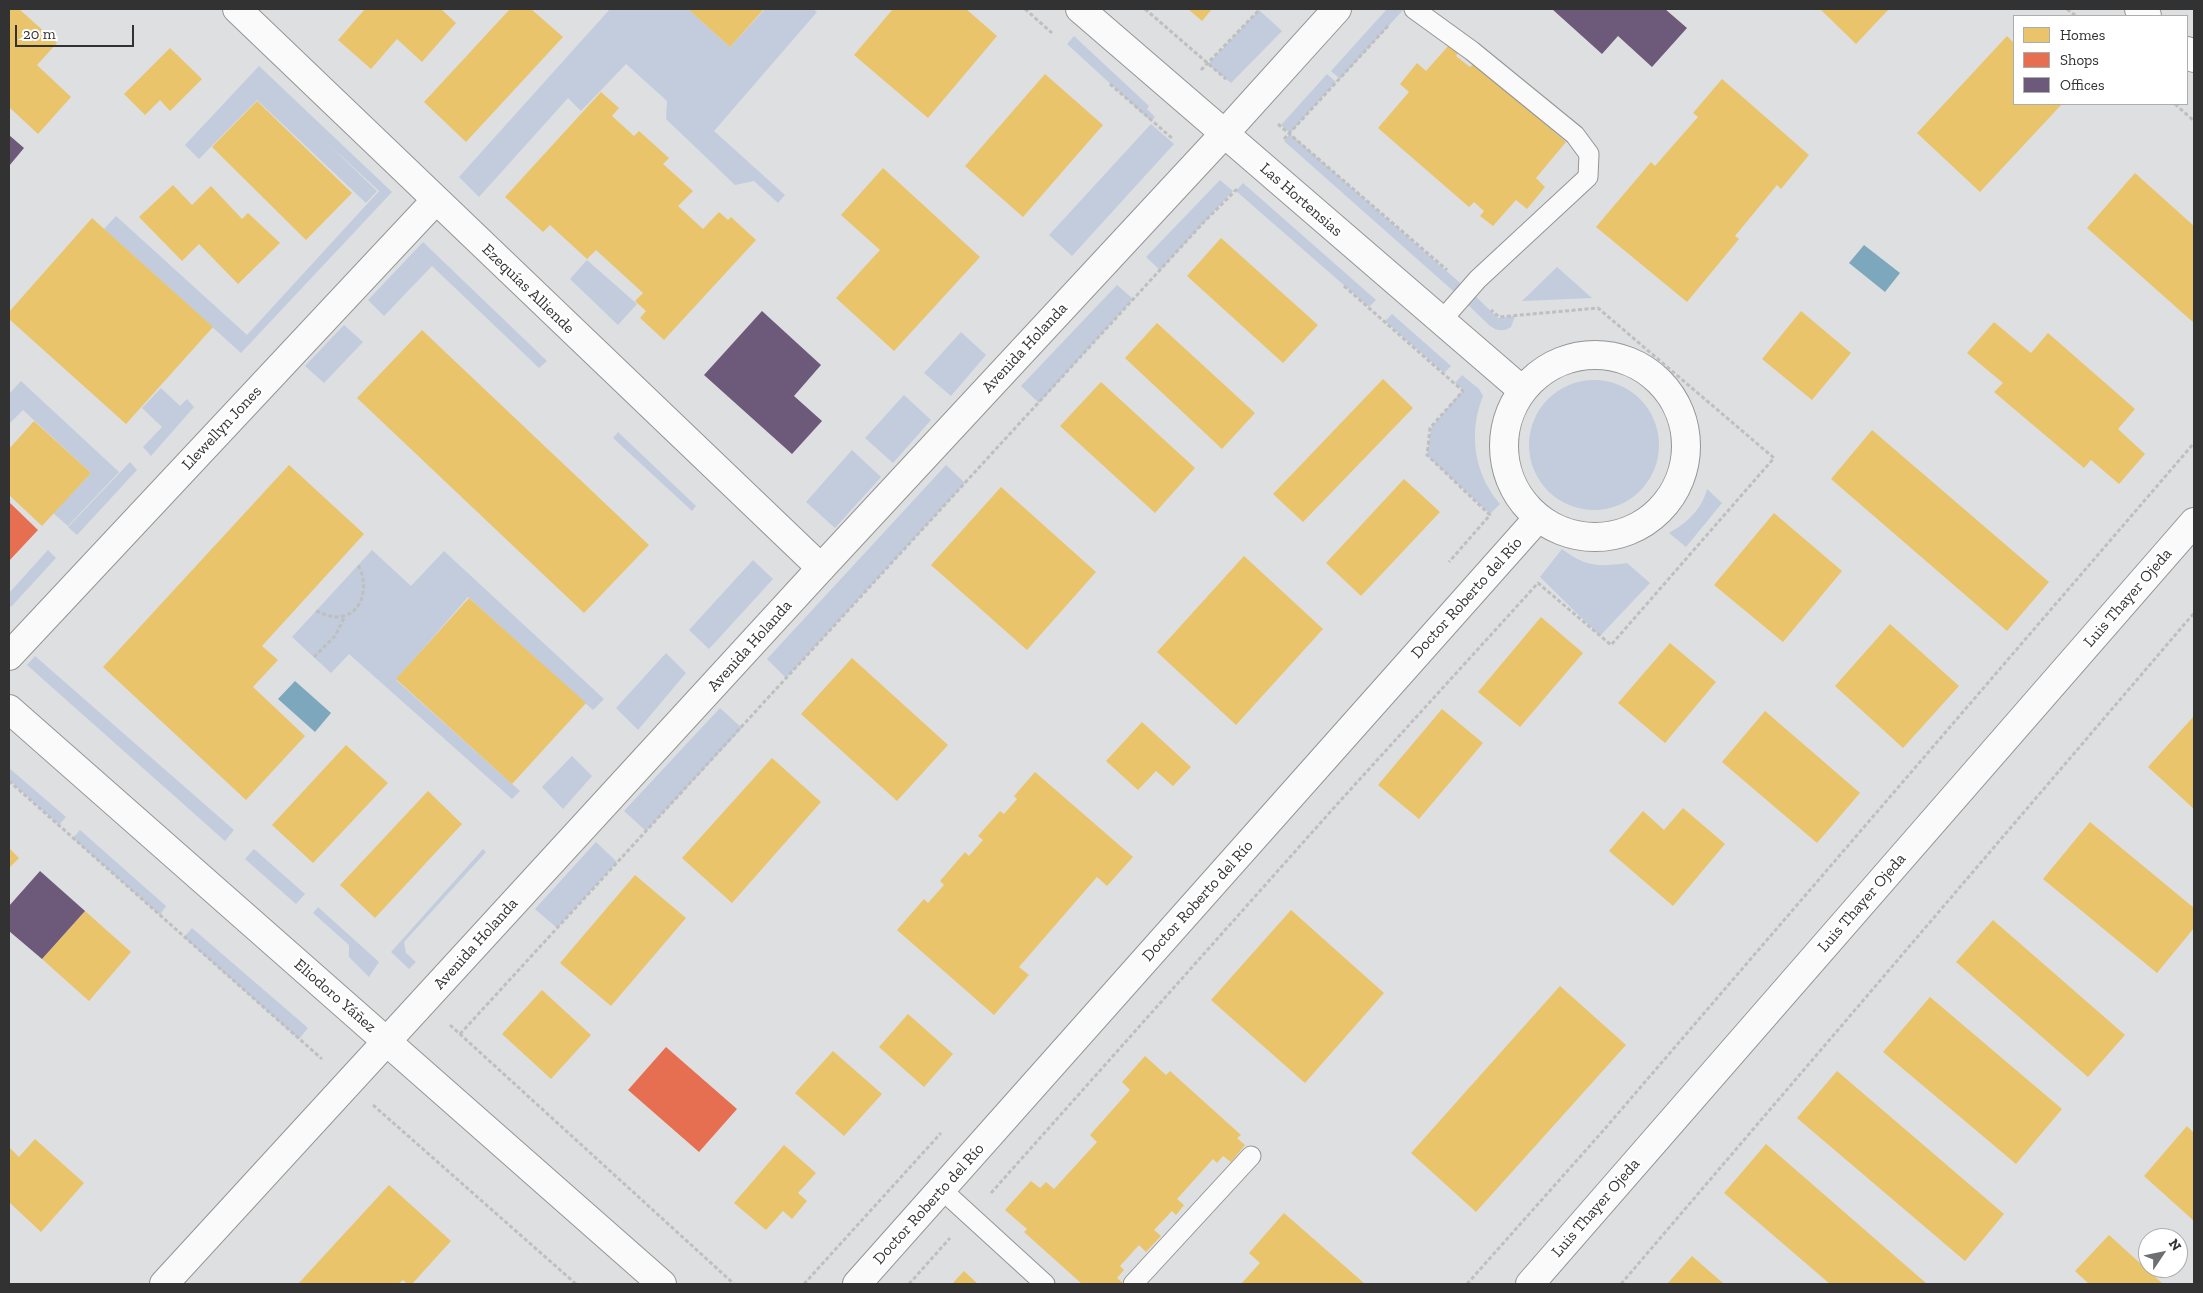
<!DOCTYPE html>
<html>
<head>
<meta charset="utf-8">
<style>
  body { margin:0 }
  #map { position:relative; width:2203px; height:1293px; overflow:hidden; background:#dedfe0; font-family:"Zilla Slab",serif }
  canvas { display:block }
  .frame { position:absolute; inset:0; border:10px solid #323233; pointer-events:none }
  .legend { position:absolute; left:2013px; top:15px; width:175px; height:90px; box-sizing:border-box; background:#fff; border:1px solid #adadad; margin:0; padding:6px 9px; list-style:none; font-size:15px; color:#323233 }
  .legend li { display:flex; align-items:center; gap:10px; height:25px }
  .legend b { width:25px; border:1px solid #adadad }
  .north { position:absolute; left:2138px; top:1228px; width:50px; height:50px; box-sizing:border-box; background:#fff; border:1px solid #adadad; border-radius:50%; rotate:56deg; font-size:14px; font-weight:700; line-height:20px; text-align:center; color:#323233 }
  .north::after { content:''; display:block; margin:auto; width:18px; height:22px; background:#6e6f70; clip-path:polygon(50% 0,100% 100%,50% 72%,0 100%) }
  .scale { position:absolute; left:15px; top:25px; width:119px; height:22px; box-sizing:border-box; border:2px solid #323233; border-top:0; padding-left:6px; font-size:15px; line-height:18px; white-space:nowrap; color:#323233; -webkit-text-stroke:4px #fff; paint-order:stroke }
</style>
</head>
<body>
<div id="map">
<canvas width="2203" height="1293"></canvas>
<div class="frame"></div>
<ul class="legend">
<li><b style="height:14px;background:#e9c46a"></b>Homes</li>
<li><b style="height:14px;background:#e76f51"></b>Shops</li>
<li><b style="height:14px;background:#6d597a"></b>Offices</li>
</ul>
<div class="north">N</div>
<div class="scale">20 m</div>
</div>
<script>
const ctx = document.querySelector('canvas').getContext('2d');
ctx.lineJoin = 'round';
function paint(path, color) { ctx.fillStyle = color; ctx.fill(path, 'evenodd'); }
function stroke(path, color, width, dash) { ctx.strokeStyle = color; ctx.lineWidth = width; ctx.lineCap = dash ? 'butt' : 'round'; ctx.setLineDash(dash || []); ctx.stroke(path); }
function drawText(font, color, halo, rows, align = 'center') {
  ctx.font = font + ' "Zilla Slab",serif'; ctx.lineWidth = 5; ctx.setLineDash([]); ctx.textBaseline = 'middle'; ctx.strokeStyle = halo; ctx.fillStyle = color; for (const [text, x, y, turn = 0] of rows) {
    ctx.save(); ctx.translate(x, y); ctx.rotate((+turn || 0) * Math.PI / 180); ctx.textAlign = isNaN(turn) ? turn : align; if (halo) ctx.strokeText(text, 0, 0); ctx.fillText(text, 0, 0); ctx.restore();
  }
}
paint(new Path2D(`
  M610 9H688L730 47 765 9H813L817 12 714 131 785 195 778 203 754 181 735 185 666 119 667 101 626 64 581 111 568 98 479 197 459 177Z
  M1387 9H1404L1340 79 1331 71Z
  M1259 10 1282 31 1231 83 1208 64Z
  M1074 36 1149 106 1147 109 1155 117 1151 121 1067 44Z
  M259 66 392 192 241 353 104 229 116 216 247 335 379 191 328 144 377 191 366 203 257 100 199 159 185 145Z
  M1327 74 1336 82 1290 133 1281 125Z
  M1151 124 1174 144 1072 256 1049 235Z
  M1290 134 1467 289 1460 297 1284 141Z
  M1220 180 1233 191 1160 270 1146 257Z
  M1243 183 1376 300 1369 307 1236 191Z
  M423 242 547 361 539 368 432 266 384 316 368 300Z
  M587 260 637 304 618 325 570 279Z
  M1557 267 1592 298 1522 301Z
  M1117 285 1133 299 1039 403 1021 386Z
  M1468 289 1498 318 1515 316 1511 327C1504 332 1497 331 1490 326L1461 298Z
  M1392 314 1451 366 1444 373 1385 321Z
  M344 325 363 342 324 383 305 366Z
  M961 332 986 355 951 396 924 373Z
  M1462 375 1479 389 1483 396C1468 433 1474 474 1500 504L1490 514 1427 455 1431 428 1463 390 1455 383Z
  M1529 445a65 65 0 1 1 130 0a65 65 0 1 1-130 0Z
  M21 381 119 472 68 526 53 513 91 473 23 410 9 424V394Z
  M161 388 180 406 187 399 194 407 151 456 143 447 162 427 142 408Z
  M904 395 931 420 893 463 865 438Z
  M618 432 696 506 692 511 613 438Z
  M852 450 881 477 835 528 806 502Z
  M130 462 137 470 77 535 68 527Z
  M946 465 965 483 786 678 767 659Z
  M1707 489 1722 503 1686 547 1669 533C1687 523 1702 509 1707 489Z
  M1562 549C1586 567 1598 567 1627 563L1650 583 1600 636 1540 577Z
  M48 550 56 558 11 607 9 604V593Z
  M372 550 411 586 444 551 604 699 593 710 468 597 396 680 520 791 512 799 349 654 331 673 292 637Z
  M753 560 773 579 709 649 689 630Z
  M666 653 686 673 638 730 616 708Z
  M35 656 234 830 225 841 27 665Z
  M720 708 742 728 646 831 624 811Z
  M572 756 592 776 563 809 542 787Z
  M9 768 66 817 59 825 9 780Z
  M80 830 166 906 160 915 73 838Z
  M596 842 617 862 557 928 535 909Z
  M254 849 305 894 296 904 245 859Z
  M483 849 486 852 404 942 406 953 416 962 409 969 391 952Z
  M318 907 379 962 369 977 349 957V945L313 913Z
  M192 928 308 1028 299 1039 184 937Z`), '#c2ccdd');
paint(new Path2D(`
  M1864 245 1900 273 1885 292 1849 263Z
  M295 681 331 713 315 732 278 699Z`), '#7ca7bc');
paint(new Path2D(`
  M9 9H19L57 43 37 65 71 97 38 134 9 107Z
  M365 9H441L456 23 422 62 397 39 371 69 338 40Z
  M510 9H531L563 37 466 142 424 102Z
  M688 9H764L730 47Z
  M893 9H966L997 36 928 118 854 55Z
  M1188 9H1212L1202 21Z
  M1820 9H1889L1856 44Z
  M2007 36 2014 43V104H2062L1980 192 1917 133Z
  M1449 45 1458 53 1456 56 1470 67 1474 63 1566 142 1536 178 1545 187 1527 209 1516 200 1493 226 1480 216 1484 211 1474 202 1469 207 1378 128 1409 92 1400 84 1417 63 1426 71Z
  M170 48 202 79 170 111 160 100 145 115 124 94Z
  M1045 74 1103 125 1023 217 965 166Z
  M1722 79 1809 155 1781 189 1777 185 1735 236 1739 239 1687 302 1596 227 1651 162 1655 166 1698 117 1693 113Z
  M601 92 619 108 612 116 634 136 639 131 669 158 663 164 693 191 678 206 703 229 719 212 728 220 731 217 756 240 664 340 640 318 646 311 635 301 643 293 596 250 587 259 550 225 543 232 505 197Z
  M257 101 352 193 306 240 212 147Z
  M883 168 980 257 894 351 836 298 880 250 841 215Z
  M2135 173 2194 226V323L2087 228Z
  M173 185 192 205 211 186 242 219 248 213 280 243 238 284 199 244 182 261 139 217Z
  M92 218 213 327 126 424 9 319V312Z
  M1221 238 1318 325 1283 363 1187 276Z
  M1801 311 1851 353 1812 400 1762 359Z
  M1994 322 2031 353 2048 333 2135 409 2118 429 2145 454 2119 484 2091 460 2084 468 1994 392 2003 383 1967 353Z
  M1157 323 1255 413 1222 449 1125 358Z
  M422 330 649 545 584 613 357 398Z
  M1383 379 1413 408 1303 522 1273 494Z
  M1101 382 1195 468 1155 513 1060 426Z
  M34 421 91 473 42 526 9 495V449Z
  M1872 430 2049 582 2007 631 1831 479Z
  M289 465 364 534 262 646 278 660 253 687 305 736 246 800 103 667Z
  M1404 479 1440 512 1361 596 1326 563Z
  M1001 487 1096 572 1027 650 931 565Z
  M1774 513 1842 571 1783 642 1714 585Z
  M1244 556 1323 629 1236 725 1157 652Z
  M469 598 586 703 512 784 396 679Z
  M1541 617 1583 653 1520 727 1478 692Z
  M1890 624 1959 686 1903 748 1835 686Z
  M1670 643 1716 682 1665 743 1618 703Z
  M852 658 948 745 897 801 801 714Z
  M1442 709 1483 743 1419 819 1378 785Z
  M1765 711 1860 793 1817 843 1722 762Z
  M2194 716V809L2148 767Z
  M1142 722 1191 767 1173 786 1156 771 1138 790 1106 761Z
  M346 745 388 783 313 863 272 825Z
  M772 758 821 802 732 903 682 858Z
  M1035 772 1133 857 1107 886 1097 877 1019 967 1029 975 994 1015 897 930 924 899 928 903 944 885 940 881 965 852 969 856 983 840 978 836 1000 811 1004 814 1017 799 1014 796Z
  M428 791 462 824 375 918 340 885Z
  M1683 808 1725 844 1673 906 1609 851 1643 811 1664 830Z
  M2090 822 2194 908V928L2157 973 2043 879Z
  M9 848 19 858 9 868Z
  M635 875 686 918 611 1006 560 963Z
  M1291 910 1384 993 1305 1083 1211 1000Z
  M85 911 131 952 89 1001 42 959Z
  M1993 920 2125 1035 2088 1077 1956 962Z
  M1560 986 1626 1045 1476 1212 1411 1153Z
  M542 990 591 1035 551 1079 502 1034Z
  M1930 997 2062 1109 2016 1164 1883 1052Z
  M908 1014 953 1054 924 1087 879 1047Z
  M833 1051 882 1094 844 1136 795 1093Z
  M1145 1056 1166 1075 1170 1071 1241 1135 1237 1138 1245 1145 1231 1162 1223 1156 1217 1163 1213 1159 1177 1199 1184 1205 1176 1215 1172 1211 1154 1230 1161 1236 1146 1252 1139 1245 1120 1266 1124 1270 1117 1278 1124 1284H1082L1024 1232 1027 1229 1005 1210 1031 1181 1040 1188 1046 1182 1054 1189 1097 1142 1090 1135 1130 1090 1122 1082Z
  M1837 1071 2004 1214 1965 1261 1797 1118Z
  M2187 1126 2194 1133V1221L2144 1176Z
  M35 1139 84 1183 41 1232 9 1202V1147L19 1157Z
  M1766 1144 1927 1284H1830L1724 1193Z
  M784 1145 816 1173 798 1193 807 1201 792 1219 783 1211 766 1230 734 1203Z
  M389 1185 451 1241 412 1284H407L403 1280 398 1284H298Z
  M1284 1213 1365 1284H1241L1260 1263 1249 1253Z
  M2109 1235 2163 1284H2089L2075 1271Z
  M1692 1256 1724 1284H1667Z
  M964 1271 978 1284H952Z`), '#e9c46a');
paint(new Path2D(`
  M9 502 38 530 9 561Z
  M666 1047 737 1109 699 1152 628 1090Z`), '#e76f51');
paint(new Path2D(`
  M1552 9H1665L1687 28 1652 67 1618 36 1602 54Z
  M9 135 24 148 9 166Z
  M762 311 821 365 794 396 822 421 792 454 704 375Z
  M40 871 85 911 42 959 9 931V906Z`), '#6d597a');
const service = new Path2D(`
  M1414 9 1472 51 1575 135 1589 154 1588 177 1478 279 1441 321
  M941 1189 1045 1284
  M1133 1284 1251 1156`);
const minor = new Path2D(`
  M237 9 821 568
  M1080 9 1522 390
  M1504 446a91 91 0 1 1 182 0a91 91 0 1 1-182 0Z
  M9 656 436 200
  M857 1284 1538 518`);
const tertiary = new Path2D(`
  M2139 9 2147 16
  M2187 51 2194 58
  M164 1284 821 568 1224 134 1337 9
  M1530 1284 2194 522`);
const primary = new Path2D(`
  M9 709 662 1284`);
stroke(service, '#949596', 21);
stroke(minor, '#949596', 30);
stroke(tertiary, '#949596', 30);
stroke(primary, '#949596', 30);
stroke(new Path2D(`
  M1025 9 1052 33
  M1145 9 1226 79
  M2067 9 2076 16
  M1201 70 1260 9
  M1110 84 1173 139
  M2175 104 2194 121
  M1278 124 1447 270
  M1284 139 1388 26
  M1344 286 1463 391 1430 428 1427 455 1490 515 1449 562
  M316 611C325 614 332 619 343 616 365 611 368 582 358 565
  M314 657 335 636 345 616
  M9 781 322 1059
  M450 1025 734 1284
  M460 1034 1203 223 1237 189
  M373 1105 576 1284
  M991 1193 1340 801 1538 583 1611 645 1774 458 1598 308 1499 317 1491 310
  M804 1284 941 1133
  M909 1284 950 1238
  M1467 1284 1602 1132 2194 443
  M1621 1284 2194 613`), '#bfbfc0', 3, [4, 2.5]);
stroke(service, '#fafafa', 19);
stroke(minor, '#fafafa', 28);
stroke(tertiary, '#fafafa', 28);
stroke(primary, '#fafafa', 28);
drawText('16px', '#323233', '#fff', [
  ["Las Hortensias",1301,200,41],
  ["Ezequías Alliende",528,289,44],
  ["Avenida Holanda",1025,348,-47],
  ["Llewellyn Jones",222,428,-47],
  ["Doctor Roberto del Río",1467,598,-48],
  ["Luis Thayer Ojeda",2128,598,-49],
  ["Avenida Holanda",750,646,-48],
  ["Doctor Roberto del Río",1198,901,-48],
  ["Luis Thayer Ojeda",1862,903,-49],
  ["Avenida Holanda",476,944,-48],
  ["Eliodoro Yáñez",335,996,41],
  ["Doctor Roberto del Río",929,1204,-48],
  ["Luis Thayer Ojeda",1596,1208,-49]
]);
</script>
</body>
</html>
